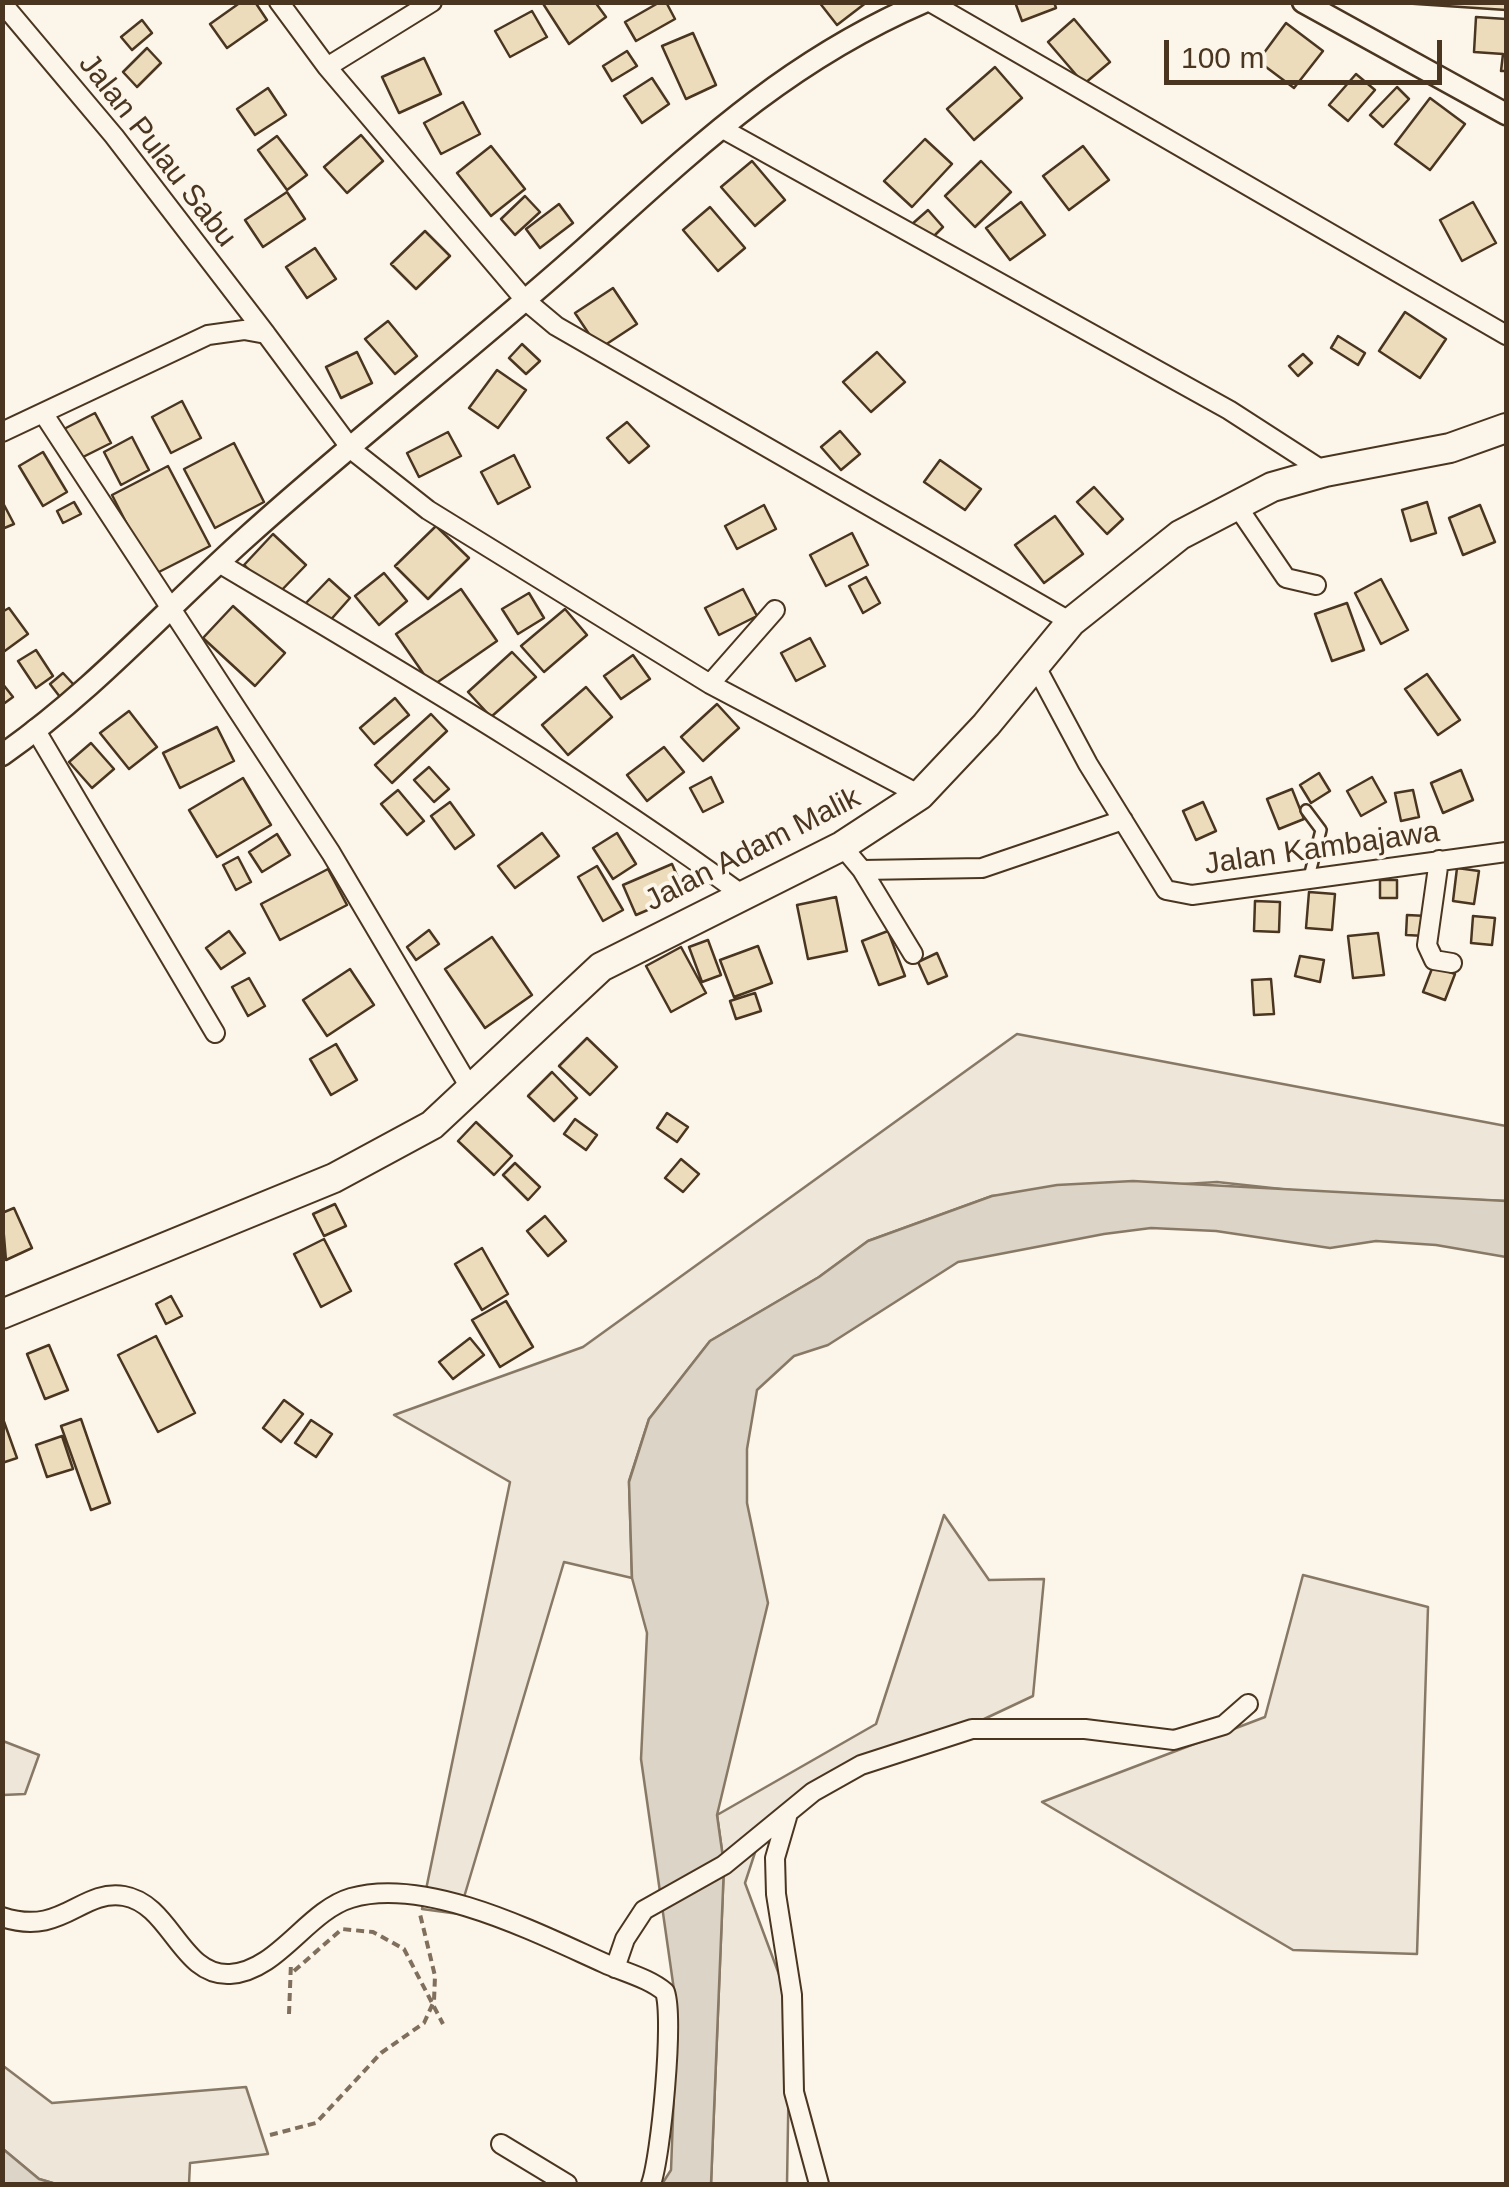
<!DOCTYPE html>
<html>
<head>
<meta charset="utf-8">
<style>
  body { margin:0 }
  #map { position:relative; width:1509px; height:2187px; overflow:hidden; background:#fbf6e9; font-family:Arial,sans-serif }
  canvas { display:block }
  .frame { position:absolute; inset:0; border:5px solid #4a3520; pointer-events:none }
  .scale { position:absolute; left:1164px; top:40px; width:278px; height:45px; box-sizing:border-box; border:5px solid #4a3520; border-top:0; padding-left:12px; font-size:30px; line-height:35px; white-space:nowrap; color:#4a3520; -webkit-text-stroke:8px #fbf6e9; paint-order:stroke }
</style>
</head>
<body>
<div id="map">
<canvas width="1509" height="2187"></canvas>
<div class="frame"></div>
<div class="scale">100 m</div>
</div>
<script>
const ctx = document.querySelector('canvas').getContext('2d');
ctx.lineJoin = 'round';
function paint(path, color) { ctx.fillStyle = color; ctx.fill(path, 'evenodd'); }
function stroke(path, color, width, dash) { ctx.strokeStyle = color; ctx.lineWidth = width; ctx.lineCap = dash ? 'butt' : 'round'; ctx.setLineDash(dash || []); ctx.stroke(path); }
function drawText(font, color, halo, rows, align = 'center') {
  ctx.font = font + ' Arial,sans-serif'; ctx.lineWidth = 8; ctx.setLineDash([]); ctx.textBaseline = 'middle'; ctx.strokeStyle = halo; ctx.fillStyle = color; for (const [text, x, y, turn = 0] of rows) {
    ctx.save(); ctx.translate(x, y); ctx.rotate((+turn || 0) * Math.PI / 180); ctx.textAlign = isNaN(turn) ? turn : align; if (halo) ctx.strokeText(text, 0, 0); ctx.fillText(text, 0, 0); ctx.restore();
  }
}
const green = new Path2D(`
  M1017 1034 1506 1126V1201L1327 1194 1217 1182 992 1196 868 1241 819 1277 710 1341 649 1419 629 1481 632 1578 564 1562 459 1914 422 1909 510 1482 394 1415 583 1347Z
  M944 1515 989 1580 1044 1579 1033 1696 982 1720 852 1761 765 1822 745 1883 790 2004 787 2184H711L724 1865 717 1815 876 1724Z
  M1303 1575 1428 1607 1417 1954 1293 1950 1042 1802 1265 1717Z
  M3 1741 39 1755 25 1794 3 1795Z
  M2 2065 52 2103 246 2087 268 2154 190 2163 189 2184H56L39 2179 3 2149Z`);
paint(green, '#ede6d9');
stroke(green, '#887966', 2.5);
const water = new Path2D(`
  M1133 1181 1506 1201V1257L1436 1245 1376 1241 1330 1248 1216 1231 1151 1228 1104 1234 958 1262 828 1345 794 1356 757 1390 747 1449V1503L768 1603 717 1815 724 1865 711 2184H662L671 2170 677 2011 641 1759 647 1633 632 1578 629 1482 649 1419 710 1341 819 1277 868 1241 992 1196 1057 1185Z
  M3 2149 39 2179 56 2184H3Z`);
paint(water, '#dcd4c6');
stroke(water, '#887966', 2.5);
const building = new Path2D(`
  M241 2H255L267 20 227 48 210 24Z
  M542 2H595L606 17 569 44Z
  M660 2H666L675 19 636 41 625 22Z
  M819 2H867L837 25Z
  M1015 2H1054L1056 8 1022 21Z
  M1506 2V10L1401 3V2Z
  M532 11 547 37 510 57 495 31Z
  M1476 17 1506 19V71H1501L1503 54 1474 52Z
  M1074 19 1110 62 1084 84 1048 42Z
  M142 20 152 33 132 50 121 37Z
  M1286 23 1323 51 1294 88 1258 61Z
  M693 33 716 85 686 99 662 46Z
  M147 48 161 63 137 87 123 72Z
  M627 51 637 66 612 81 603 66Z
  M424 58 441 94 399 113 382 77Z
  M995 67 1022 98 974 140 947 109Z
  M1356 74 1375 90 1348 121 1329 105Z
  M652 78 669 104 642 123 624 96Z
  M1397 87 1409 99 1383 127 1370 115Z
  M268 88 286 115 255 135 237 109Z
  M1430 98 1465 124 1430 170 1395 144Z
  M463 102 480 134 441 154 424 123Z
  M361 135 383 161 347 193 324 167Z
  M277 136 307 175 287 190 258 150Z
  M925 139 952 164 912 207 884 181Z
  M491 146 525 189 491 216 457 173Z
  M1083 146 1109 180 1069 210 1043 176Z
  M752 161 785 200 755 226 721 187Z
  M981 161 1011 192 975 227 945 196Z
  M287 192 305 219 263 247 245 220Z
  M525 196 540 212 515 235 501 219Z
  M1021 202 1045 235 1010 260 986 228Z
  M1473 202 1496 243 1462 261 1440 220Z
  M559 204 573 223 540 248 526 229Z
  M710 207 745 248 718 271 683 230Z
  M928 210 943 227 927 243 911 225Z
  M425 231 450 256 416 289 391 264Z
  M315 248 336 279 307 298 286 267Z
  M613 288 637 324 599 349 575 313Z
  M1405 312 1446 339 1420 378 1379 351Z
  M388 321 417 356 395 374 365 339Z
  M1338 336 1365 353 1358 365 1331 348Z
  M522 344 540 361 526 374 509 358Z
  M357 352 372 383 341 398 326 367Z
  M877 352 905 382 871 412 843 382Z
  M1303 354 1312 363 1298 376 1289 366Z
  M497 370 526 390 498 428 469 408Z
  M182 401 201 438 171 453 152 417Z
  M95 413 111 443 77 460 62 430Z
  M627 422 649 446 629 463 607 438Z
  M840 431 860 454 841 470 821 447Z
  M448 432 461 456 419 477 407 453Z
  M132 437 149 470 121 485 104 452Z
  M234 443 264 502 215 528 184 469Z
  M43 452 67 492 43 506 19 466Z
  M514 455 530 487 498 504 481 472Z
  M940 460 981 489 965 510 924 482Z
  M168 466 210 546 153 575 112 495Z
  M1094 487 1123 519 1107 534 1077 502Z
  M2 501 14 524 2 529Z
  M74 502 81 514 63 523 57 511Z
  M1427 502 1436 533 1411 541 1402 510Z
  M764 505 776 529 737 549 725 526Z
  M1480 505 1495 542 1463 555 1449 518Z
  M1055 516 1083 554 1044 583 1015 545Z
  M436 526 469 558 428 599 395 566Z
  M852 533 868 565 826 586 810 555Z
  M273 534 306 565 276 596 244 565Z
  M384 573 407 601 379 625 355 596Z
  M866 577 880 603 863 613 849 586Z
  M329 579 350 598 327 624 305 604Z
  M1381 579 1408 630 1381 644 1355 593Z
  M461 589 497 641 432 686 396 634Z
  M743 589 757 616 719 635 705 608Z
  M529 593 544 618 518 634 502 609Z
  M1347 603 1364 650 1332 661 1315 614Z
  M233 606 285 653 255 686 203 638Z
  M9 608 28 634 2 653V612Z
  M565 609 587 635 544 672 521 646Z
  M810 638 825 666 796 681 781 653Z
  M36 650 53 676 36 688 18 661Z
  M512 652 536 677 491 717 468 692Z
  M633 655 650 679 621 699 604 676Z
  M63 673 74 685 60 697 50 684Z
  M1427 674 1460 720 1438 735 1405 689Z
  M2 683 13 697 2 705Z
  M586 687 612 717 568 755 542 725Z
  M395 698 409 715 374 744 360 728Z
  M717 704 739 728 703 761 681 737Z
  M129 711 157 747 129 769 100 733Z
  M431 714 447 731 392 783 375 765Z
  M217 727 234 761 180 788 163 753Z
  M91 743 114 769 92 788 69 762Z
  M664 747 684 772 647 801 627 775Z
  M429 767 449 789 434 802 414 780Z
  M1461 770 1473 800 1443 813 1431 783Z
  M1319 773 1330 791 1311 803 1300 785Z
  M711 777 723 802 703 812 690 788Z
  M1372 777 1386 802 1361 816 1347 791Z
  M243 778 271 825 217 857 189 810Z
  M1292 789 1304 819 1279 829 1267 799Z
  M398 790 424 821 407 835 381 804Z
  M1413 790 1419 817 1401 821 1395 793Z
  M450 802 474 835 455 849 431 816Z
  M1203 802 1216 831 1196 840 1183 811Z
  M542 833 559 856 515 888 498 866Z
  M617 833 636 864 613 879 593 848Z
  M277 834 290 855 262 872 249 852Z
  M238 857 251 882 236 890 223 865Z
  M672 864 685 894 636 915 623 885Z
  M597 866 623 910 603 921 578 877Z
  M1457 868 1479 871 1474 904 1453 901Z
  M328 869 347 905 280 940 261 904Z
  M1380 880H1397V898H1380Z
  M1309 892 1335 894 1332 930 1306 928Z
  M836 897 847 951 808 959 797 905Z
  M1255 901 1280 902 1279 932 1254 931Z
  M1407 915 1427 916 1426 936 1406 935Z
  M1473 916 1495 918 1492 945 1471 943Z
  M429 930 439 944 416 960 407 947Z
  M229 931 245 953 221 969 206 948Z
  M888 931 905 976 879 985 862 941Z
  M1378 933 1384 975 1353 978 1348 936Z
  M492 937 532 995 485 1028 445 969Z
  M708 940 721 975 702 982 689 947Z
  M758 946 772 983 734 997 720 960Z
  M681 947 706 993 671 1012 646 966Z
  M937 953 947 976 928 984 918 962Z
  M1300 956 1324 960 1320 982 1295 976Z
  M1433 966 1455 974 1445 1000 1423 992Z
  M350 969 374 1005 327 1036 303 1000Z
  M249 978 265 1006 248 1016 232 987Z
  M1271 979 1274 1014 1254 1015 1252 980Z
  M755 993 761 1011 736 1019 730 1001Z
  M587 1038 617 1067 590 1095 559 1066Z
  M336 1044 357 1080 331 1095 310 1059Z
  M552 1072 577 1098 554 1121 528 1096Z
  M667 1113 688 1127 677 1142 657 1128Z
  M575 1119 597 1135 586 1150 564 1134Z
  M476 1122 512 1156 494 1175 458 1141Z
  M681 1159 699 1174 683 1192 665 1178Z
  M515 1163 540 1187 528 1200 503 1175Z
  M335 1204 346 1226 324 1236 313 1214Z
  M14 1208 32 1248 6 1260 2 1213Z
  M545 1216 566 1241 548 1256 527 1231Z
  M324 1239 351 1291 321 1307 294 1254Z
  M482 1248 508 1294 482 1310 455 1264Z
  M171 1296 182 1316 166 1324 156 1304Z
  M506 1301 533 1347 500 1367 472 1320Z
  M156 1336 195 1413 158 1432 118 1355Z
  M470 1338 484 1355 453 1379 439 1362Z
  M49 1345 68 1390 45 1399 27 1354Z
  M284 1400 303 1414 281 1442 263 1428Z
  M2 1416 17 1458 2 1463Z
  M81 1419 110 1503 91 1510 61 1426Z
  M311 1420 332 1434 316 1457 295 1443Z
  M62 1436 73 1469 47 1477 36 1445Z`);
paint(building, '#ecdcbc');
stroke(building, '#4a3520', 2.5);
const service = new Path2D(`
  M1306 810 1321 830 1309 877`);
const minor = new Path2D(`
  M279 2 327 67 525 300 556 326 1071 622
  M930 2 1506 335
  M2 3 114 136 266 334
  M327 67 432 2
  M721 128 1229 410 1325 472
  M43 413 331 853 469 1086
  M2 432 208 335 244 330 266 334 352 450 428 510 710 684 920 795
  M1235 503 1286 578 1316 585
  M219 563C397 669 576 773 744 896
  M1035 665 1088 764 1166 890 1192 895 1506 852
  M710 684 775 610
  M35 729 215 1033
  M842 846 862 870 982 868 1123 820
  M1439 860 1427 945 1434 960 1452 963
  M862 870 913 954
  M787 1817 775 1858 776 1894 792 1995 794 2092 819 2184
  M2 1917C63 1937 80 1889 124 1896 171 1904 181 1977 230 1974 278 1971 307 1911 351 1898 426 1876 537 1933 604 1963 623 1972 649 1978 665 1992 674 2019 661 2156 651 2184
  M615 1968 625 1939 644 1910 724 1865 813 1792 861 1765 972 1729H1085L1174 1740 1224 1725 1248 1704
  M501 2144 567 2184`);
const tertiary = new Path2D(`
  M1303 2 1506 114
  M2 755C94 691 168 607 250 534 359 436 475 346 584 249 695 149 785 62 924 2`);
const trunk = new Path2D(`
  M2 1314 334 1178 432 1125 601 967 842 846 920 795 986 725 1071 622 1180 535 1272 487 1325 472 1450 448 1506 428`);
stroke(service, '#4a3520', 14);
stroke(minor, '#4a3520', 22);
stroke(tertiary, '#4a3520', 25);
stroke(trunk, '#4a3520', 32);
stroke(new Path2D(`
  M294 1971 342 1929 373 1932 404 1949 443 2024
  M289 2014 291 1963
  M270 2135 316 2123 381 2053 424 2023 434 2001 435 1976 420 1914`), '#7f6f5c', 4, [8, 5]);
stroke(service, '#fbf6e9', 9);
stroke(minor, '#fbf6e9', 18);
stroke(tertiary, '#fbf6e9', 20);
stroke(trunk, '#fbf6e9', 28);
drawText('30px', '#4a3520', '#fbf6e9', [
  ["Jalan Pulau Sabu",157,151,52],
  ["Jalan Kambajawa",1322,849,-8],
  ["Jalan Adam Malik",753,850,-27]
]);
</script>
</body>
</html>
